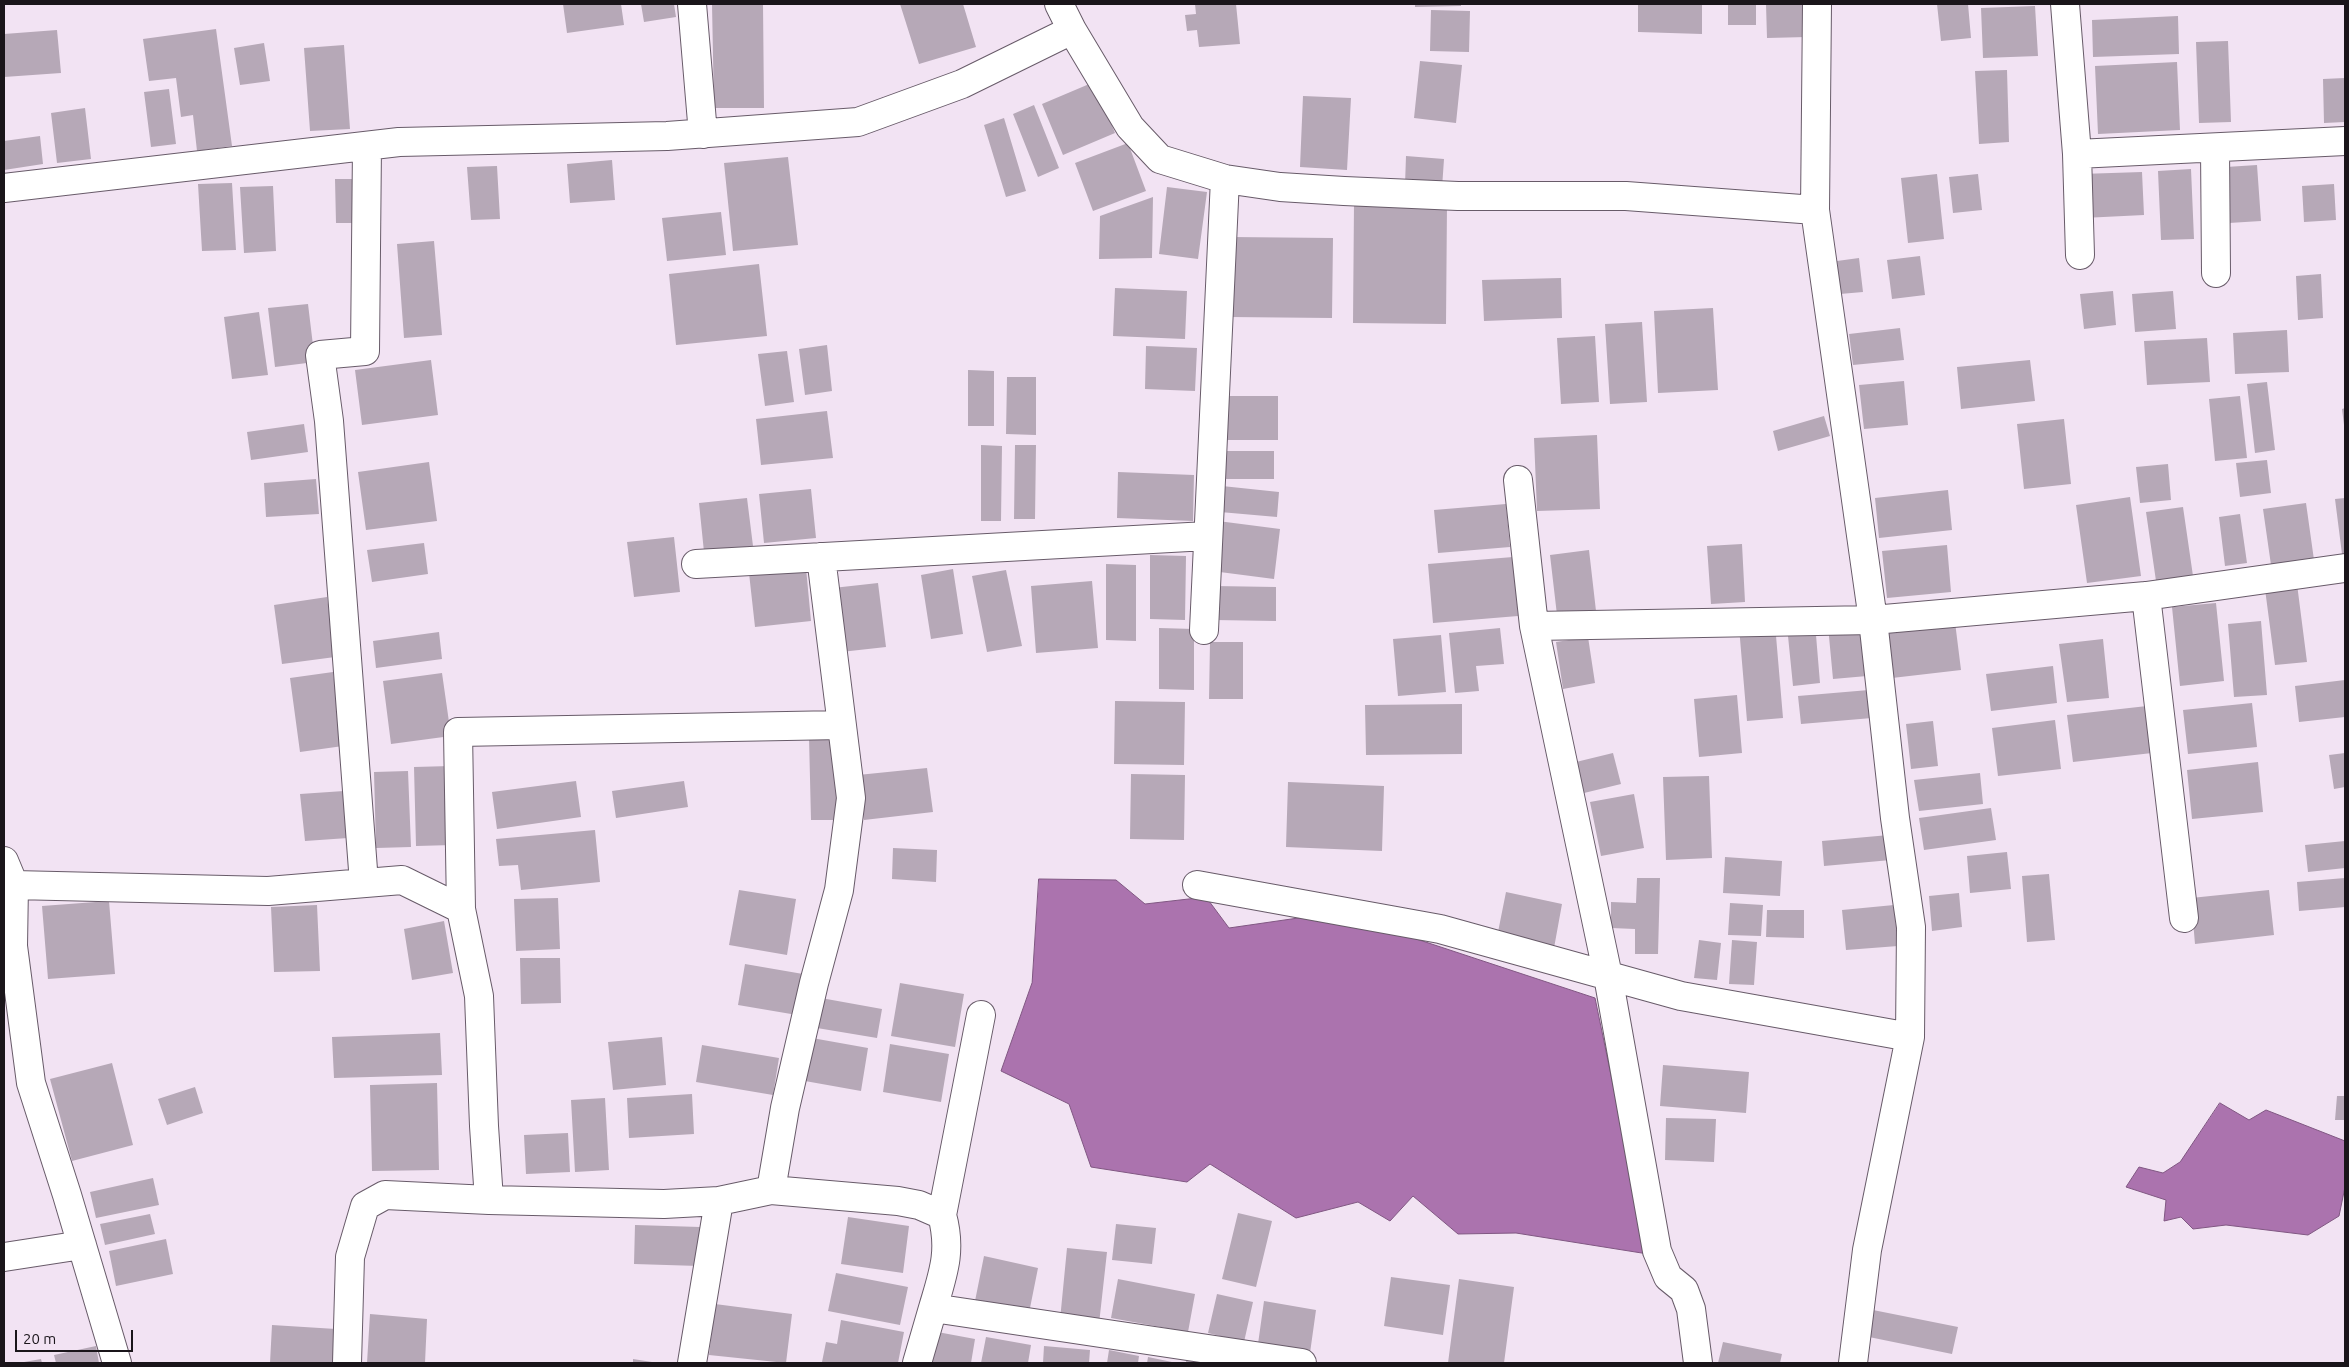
<!DOCTYPE html>
<html>
<head>
<meta charset="utf-8">
<style>
  body { margin:0 }
  #map { position:relative; width:2349px; height:1367px; overflow:hidden; background:#f2e3f3; font-family:Ubuntu,sans-serif }
  canvas { display:block }
  .frame { position:absolute; inset:0; border:5px solid #1a151a; pointer-events:none }
  .scale { position:absolute; left:15px; top:1330px; width:118px; height:22px; box-sizing:border-box; border:2px solid #1a151a; border-top:0; padding-left:6px; font-size:15px; line-height:18px; white-space:nowrap; color:#1a151a; -webkit-text-stroke:4px #f2e3f3; paint-order:stroke }
</style>
</head>
<body>
<div id="map">
<canvas width="2349" height="1367"></canvas>
<div class="frame"></div>
<div class="scale">20 m</div>
</div>
<script>
const ctx = document.querySelector('canvas').getContext('2d');
ctx.lineJoin = 'round';
function paint(path, color) { ctx.fillStyle = color; ctx.fill(path, 'evenodd'); }
function stroke(path, color, width, dash) { ctx.strokeStyle = color; ctx.lineWidth = width; ctx.lineCap = dash ? 'butt' : 'round'; ctx.setLineDash(dash || []); ctx.stroke(path); }
const water = new Path2D(`
  M1039 879 1116 880 1145 904 1206 897 1229 928 1319 915 1374 925 1595 998 1648 1254 1516 1233 1458 1234 1413 1196 1390 1221 1358 1202 1296 1218 1210 1164 1187 1182 1091 1167 1069 1104 1001 1071 1032 983Z
  M2220 1103 2249 1120 2266 1110 2345 1141V1187L2339 1216 2308 1235 2226 1225 2193 1229 2181 1217 2164 1221 2166 1200 2126 1187 2139 1167 2163 1173 2180 1162Z`);
paint(water, '#ab73ae');
stroke(water, '#805782', 1);
paint(new Path2D(`
  M563 4H621L624 25 567 33Z
  M641 4H674L676 17 644 22Z
  M712 4H763L764 108H714Z
  M900 4H963L976 47 919 64Z
  M1195 4H1236L1240 44 1199 47 1197 30 1187 31 1185 15 1196 14Z
  M1415 4H1461V6L1415 7Z
  M1638 4H1702V34L1638 32Z
  M1728 4H1756V25H1728Z
  M1766 4H1806L1807 37 1767 38Z
  M1937 4H1968L1971 38 1941 41Z
  M2035 6 2038 56 1983 58 1981 8Z
  M1431 10 1470 11 1469 52 1430 51Z
  M2178 16 2179 54 2093 57 2092 20Z
  M216 29 232 146 197 151 193 115 181 117 176 78 149 81 143 39Z
  M57 30 61 73 4 77V34Z
  M2228 41 2231 122 2199 123 2196 42Z
  M264 43 270 81 240 85 234 48Z
  M344 45 350 129 310 131 304 48Z
  M1420 61 1462 65 1456 123 1414 118Z
  M2177 62 2180 130 2098 134 2095 66Z
  M2007 70 2009 142 1979 144 1975 71Z
  M2345 78V122L2324 123 2323 79Z
  M1094 82 1115 133 1063 155 1042 104Z
  M169 89 176 144 151 147 144 92Z
  M1303 96 1351 98 1347 170 1300 167Z
  M1034 105 1059 168 1038 177 1013 114Z
  M85 108 91 159 57 163 51 113Z
  M1004 118 1026 191 1006 197 984 125Z
  M40 136 43 164 4 170V141Z
  M1128 143 1146 191 1093 211 1075 163Z
  M1406 156 1444 159 1442 188 1405 185Z
  M788 157 798 245 733 251 724 163Z
  M612 160 615 200 570 203 567 164Z
  M2257 165 2261 221 2229 223 2226 167Z
  M497 166 500 219 471 220 467 167Z
  M2191 169 2194 239 2161 240 2158 171Z
  M2142 172 2144 215 2083 218 2081 174Z
  M1937 174 1944 239 1908 243 1901 178Z
  M1978 174 1982 210 1953 213 1949 177Z
  M335 179H355L356 223H336Z
  M232 183 236 250 202 251 198 184Z
  M2334 184 2336 220 2304 222 2302 186Z
  M273 186 276 251 244 253 240 187Z
  M1167 187 1207 192 1198 259 1159 254Z
  M1153 197 1152 258 1099 259 1100 216Z
  M1354 203 1447 204 1446 324 1353 323Z
  M721 212 726 255 667 261 662 218Z
  M1231 237 1333 238 1332 318 1230 317Z
  M434 241 442 335 404 338 397 244Z
  M1920 256 1925 295 1892 299 1887 260Z
  M1859 258 1863 292 1840 294 1837 261Z
  M759 264 767 336 676 345 669 274Z
  M2321 274 2323 318 2298 320 2296 276Z
  M1561 278 1562 318 1484 321 1482 280Z
  M1115 288 1187 291 1185 339 1113 336Z
  M2113 291 2116 325 2084 329 2080 294Z
  M2173 291 2176 329 2135 332 2132 294Z
  M308 304 315 362 275 367 268 308Z
  M1713 308 1718 390 1658 393 1654 311Z
  M259 312 268 375 232 379 224 317Z
  M1642 322 1647 402 1610 404 1605 324Z
  M1900 328 1904 360 1853 365 1849 334Z
  M2287 330 2289 372 2235 374 2233 333Z
  M1595 336 1599 402 1561 404 1557 338Z
  M2207 338 2210 382 2147 385 2144 341Z
  M827 345 832 391 805 395 799 349Z
  M1146 346 1197 348 1195 391 1145 389Z
  M787 351 794 402 765 406 758 354Z
  M431 360 438 415 362 425 355 370Z
  M2030 360 2035 401 1961 409 1957 367Z
  M968 370 994 371V426H968Z
  M1007 377H1036V435L1006 434Z
  M1904 381 1908 425 1864 429 1859 385Z
  M2267 382 2275 450 2255 453 2247 384Z
  M1224 396H1278V440H1224Z
  M2240 396 2247 458 2215 461 2209 399Z
  M2345 408V425H2344L2342 409Z
  M827 411 833 458 761 465 756 419Z
  M1824 416 1830 436 1778 451 1773 431Z
  M2064 419 2071 484 2024 489 2017 424Z
  M304 424 308 452 251 460 247 432Z
  M1597 435 1600 509 1537 511 1534 438Z
  M981 445 1002 446 1001 521H981Z
  M1015 445H1036L1035 519H1014Z
  M1224 451H1274V479H1224Z
  M2267 460 2271 493 2240 497 2236 463Z
  M429 462 437 521 366 530 358 472Z
  M2168 464 2171 500 2140 503 2136 467Z
  M1118 472 1194 475 1193 521 1117 518Z
  M316 479 319 514 266 517 264 483Z
  M1222 486 1279 492 1277 517 1220 512Z
  M811 489 816 538 764 543 759 494Z
  M1948 490 1952 530 1879 538 1875 498Z
  M2130 497 2141 576 2087 583 2076 505Z
  M747 498 753 546 704 552 699 503Z
  M2345 498V554H2342L2335 499Z
  M2306 503 2314 560 2271 565 2263 509Z
  M1506 504 1510 547 1438 553 1434 510Z
  M2183 507 2193 576 2156 581 2146 512Z
  M2240 514 2247 563 2225 566 2219 517Z
  M1218 521 1280 529 1274 579 1212 571Z
  M674 537 680 592 634 597 627 542Z
  M424 543 428 574 372 582 367 550Z
  M1742 544 1745 602 1711 604 1707 546Z
  M1947 545 1951 592 1887 598 1882 551Z
  M1589 550 1596 611 1557 615 1550 555Z
  M1150 555 1186 556 1185 620 1150 619Z
  M1513 557 1518 616 1433 623 1428 564Z
  M1106 564 1136 565V641L1106 640Z
  M806 568 811 621 755 627 749 573Z
  M953 569 963 634 931 639 921 575Z
  M1006 570 1022 646 987 652 972 576Z
  M1092 581 1098 648 1036 653 1031 586Z
  M878 583 886 647 841 652 833 588Z
  M2297 584 2307 662 2275 665 2265 589Z
  M1214 586 1276 587V621L1214 620Z
  M327 597 335 657 282 664 274 605Z
  M2216 603 2224 681 2180 686 2172 607Z
  M2261 621 2267 695 2234 697 2228 624Z
  M1955 622 1961 670 1892 678 1886 630Z
  M1815 623 1820 683 1793 686 1787 626Z
  M1863 623 1867 676 1833 679 1828 626Z
  M1775 624 1783 718 1747 721 1739 627Z
  M1159 628 1194 629V690L1159 689Z
  M1500 628 1504 664 1476 666 1479 691 1455 693 1449 633Z
  M439 632 442 659 376 668 373 641Z
  M1441 635 1446 692 1398 696 1393 639Z
  M1588 637 1595 683 1563 689 1556 642Z
  M2103 639 2109 698 2067 702 2059 644Z
  M1210 642H1243V699H1209Z
  M2053 666 2057 703 1991 711 1986 674Z
  M333 672 343 746 300 752 290 678Z
  M442 673 451 736 391 744 383 681Z
  M2345 680V717L2299 722 2295 686Z
  M1869 690 1872 718 1801 724 1798 696Z
  M1737 695 1742 753 1699 757 1694 699Z
  M1115 701 1185 702 1184 765 1114 764Z
  M2252 703 2257 747 2188 754 2183 710Z
  M1462 704V754L1366 755 1365 705Z
  M2147 706 2152 753 2073 762 2067 715Z
  M2055 720 2061 769 1998 776 1992 728Z
  M1933 721 1938 766 1911 769 1906 724Z
  M809 737H836L838 820H811Z
  M1613 753 1621 784 1584 793 1576 762Z
  M2345 753V787L2334 789 2329 755Z
  M2258 762 2263 812 2192 819 2187 770Z
  M451 766 453 845 416 846 414 767Z
  M927 768 933 812 864 820 858 775Z
  M408 771 411 847 376 848 374 772Z
  M1980 773 1983 804 1919 811 1914 780Z
  M1131 774 1185 775 1184 840 1130 839Z
  M1709 776 1712 858 1666 860 1663 777Z
  M576 781 581 817 497 829 492 792Z
  M684 781 688 807 616 818 612 791Z
  M1288 782 1384 786 1382 851 1286 847Z
  M344 791 348 838 305 841 300 794Z
  M1634 794 1644 848 1601 856 1590 802Z
  M1991 808 1996 840 1924 850 1919 818Z
  M595 830 600 882 521 890 518 865 499 866 496 839Z
  M1889 835 1891 860 1824 866 1822 841Z
  M2345 841V868L2308 872 2305 845Z
  M893 848 937 850 936 882 892 879Z
  M2007 852 2011 889 1970 893 1967 856Z
  M1725 857 1782 861 1780 896 1723 893Z
  M2049 874 2055 940 2027 942 2022 876Z
  M1637 878H1660L1658 954H1635V929L1611 928V902L1636 903Z
  M2345 878V907L2299 911 2297 882Z
  M739 890 796 899 787 955 729 945Z
  M2269 890 2274 935 2195 944 2191 898Z
  M1506 892 1562 904 1554 948 1497 937Z
  M1959 893 1962 927 1932 931 1929 896Z
  M558 898 560 949 516 951 514 899Z
  M109 901 115 974 48 979 42 906Z
  M1730 903 1763 905 1761 936 1728 935Z
  M317 905 320 971 274 972 271 907Z
  M1894 905 1898 946 1846 950 1842 910Z
  M1767 910H1804V938L1766 937Z
  M444 921 453 973 412 980 404 929Z
  M1699 940 1721 943 1717 980 1694 978Z
  M1732 940 1757 942 1754 985 1729 984Z
  M520 958H560L561 1003 521 1004Z
  M745 964 803 974 797 1015 738 1005Z
  M900 983 964 994 955 1047 891 1036Z
  M821 998 882 1009 877 1038 817 1028Z
  M440 1033 442 1075 334 1078 332 1037Z
  M662 1037 666 1085 613 1090 608 1042Z
  M812 1038 868 1048 861 1091 805 1081Z
  M890 1044 949 1054 941 1102 883 1092Z
  M702 1045 779 1058 773 1095 696 1082Z
  M112 1063 133 1145 72 1161 50 1079Z
  M1663 1065 1749 1072 1746 1113 1660 1106Z
  M437 1083 439 1170 372 1171 370 1085Z
  M195 1087 203 1113 167 1125 158 1099Z
  M692 1094 694 1134 629 1138 627 1098Z
  M2337 1096H2345V1120H2335Z
  M605 1098 609 1170 575 1172 571 1100Z
  M1666 1118 1716 1119 1714 1162 1665 1160Z
  M568 1133 570 1172 526 1174 524 1135Z
  M153 1178 159 1205 96 1218 90 1192Z
  M1238 1213 1272 1221 1256 1287 1222 1279Z
  M150 1214 155 1234 105 1245 100 1224Z
  M848 1217 909 1226 903 1273 841 1264Z
  M1116 1224 1156 1228 1152 1264 1112 1260Z
  M635 1225 700 1227 699 1266 634 1264Z
  M166 1239 173 1274 116 1286 109 1251Z
  M1067 1248 1107 1252 1099 1324 1060 1320Z
  M984 1256 1038 1268 1029 1313 975 1301Z
  M836 1273 908 1287 900 1325 828 1311Z
  M1391 1277 1450 1285 1443 1335 1384 1326Z
  M1118 1279 1195 1294 1188 1332 1111 1318Z
  M1459 1279 1514 1287 1504 1363H1448Z
  M1217 1294 1253 1302 1244 1342 1208 1333Z
  M1264 1301 1316 1310 1310 1353 1258 1344Z
  M715 1304 792 1314 786 1363 709 1355Z
  M1873 1310 1958 1327 1952 1354 1869 1337Z
  M370 1314 427 1319 425 1363H367Z
  M841 1320 904 1332 898 1363 822 1362 826 1342 837 1344Z
  M272 1325 336 1329 334 1363H270Z
  M932 1331 975 1339 971 1363H926Z
  M986 1337 1031 1345 1028 1363H981Z
  M1723 1342 1782 1354 1780 1363H1718Z
  M96 1346 99 1363H56L54 1355Z
  M1044 1346 1090 1350 1089 1363H1043Z
  M1109 1350 1139 1356 1138 1363H1107Z
  M1148 1357 1172 1362V1363H1147Z
  M41 1359 42 1363H24V1362Z
  M633 1359 652 1362V1363H633Z
  M1186 1359 1207 1362V1363H1186Z`), '#b6a8b7');
const minor = new Path2D(`
  M692 4 703 134
  M1817 4 1815 210 1873 620 1895 818 1911 927 1910 1037 1867 1250 1853 1363
  M2065 4 2077 154 2345 141
  M1072 30 1130 127 1160 159 1225 179 1280 187 1344 191 1458 196H1626L1815 210
  M2215 148 2216 273
  M2077 154 2080 255
  M4 188 399 142 667 136 858 122 962 84 1072 30 1059 4
  M1518 480 1534 626 1608 976 1657 1251 1668 1277 1684 1290 1691 1309 1698 1363
  M696 564 1207 536
  M2146 596 2184 918
  M1534 626 1873 620 2146 596 2345 568
  M1204 630 1225 179
  M4 861 14 885 268 891 402 880 461 909 479 996 484 1126 489 1200 664 1204 719 1201 771 1190 898 1201 919 1205 942 1215C952 1251 943 1274 933 1308L1302 1363
  M364 883 329 421 320 355 365 351 367 146
  M14 885 13 946 31 1083 67 1195 117 1363
  M1197 885 1440 929 1681 996 1910 1037
  M461 909 458 732 841 725
  M771 1190 785 1108 814 983 839 890 851 798 821 557
  M942 1215 981 1015
  M4 1257 82 1245
  M347 1363 350 1257 365 1206 385 1195 489 1200
  M692 1363 719 1201
  M917 1363 933 1308`);
stroke(minor, '#685b69', 30);
stroke(minor, '#fff', 28);
</script>
</body>
</html>
